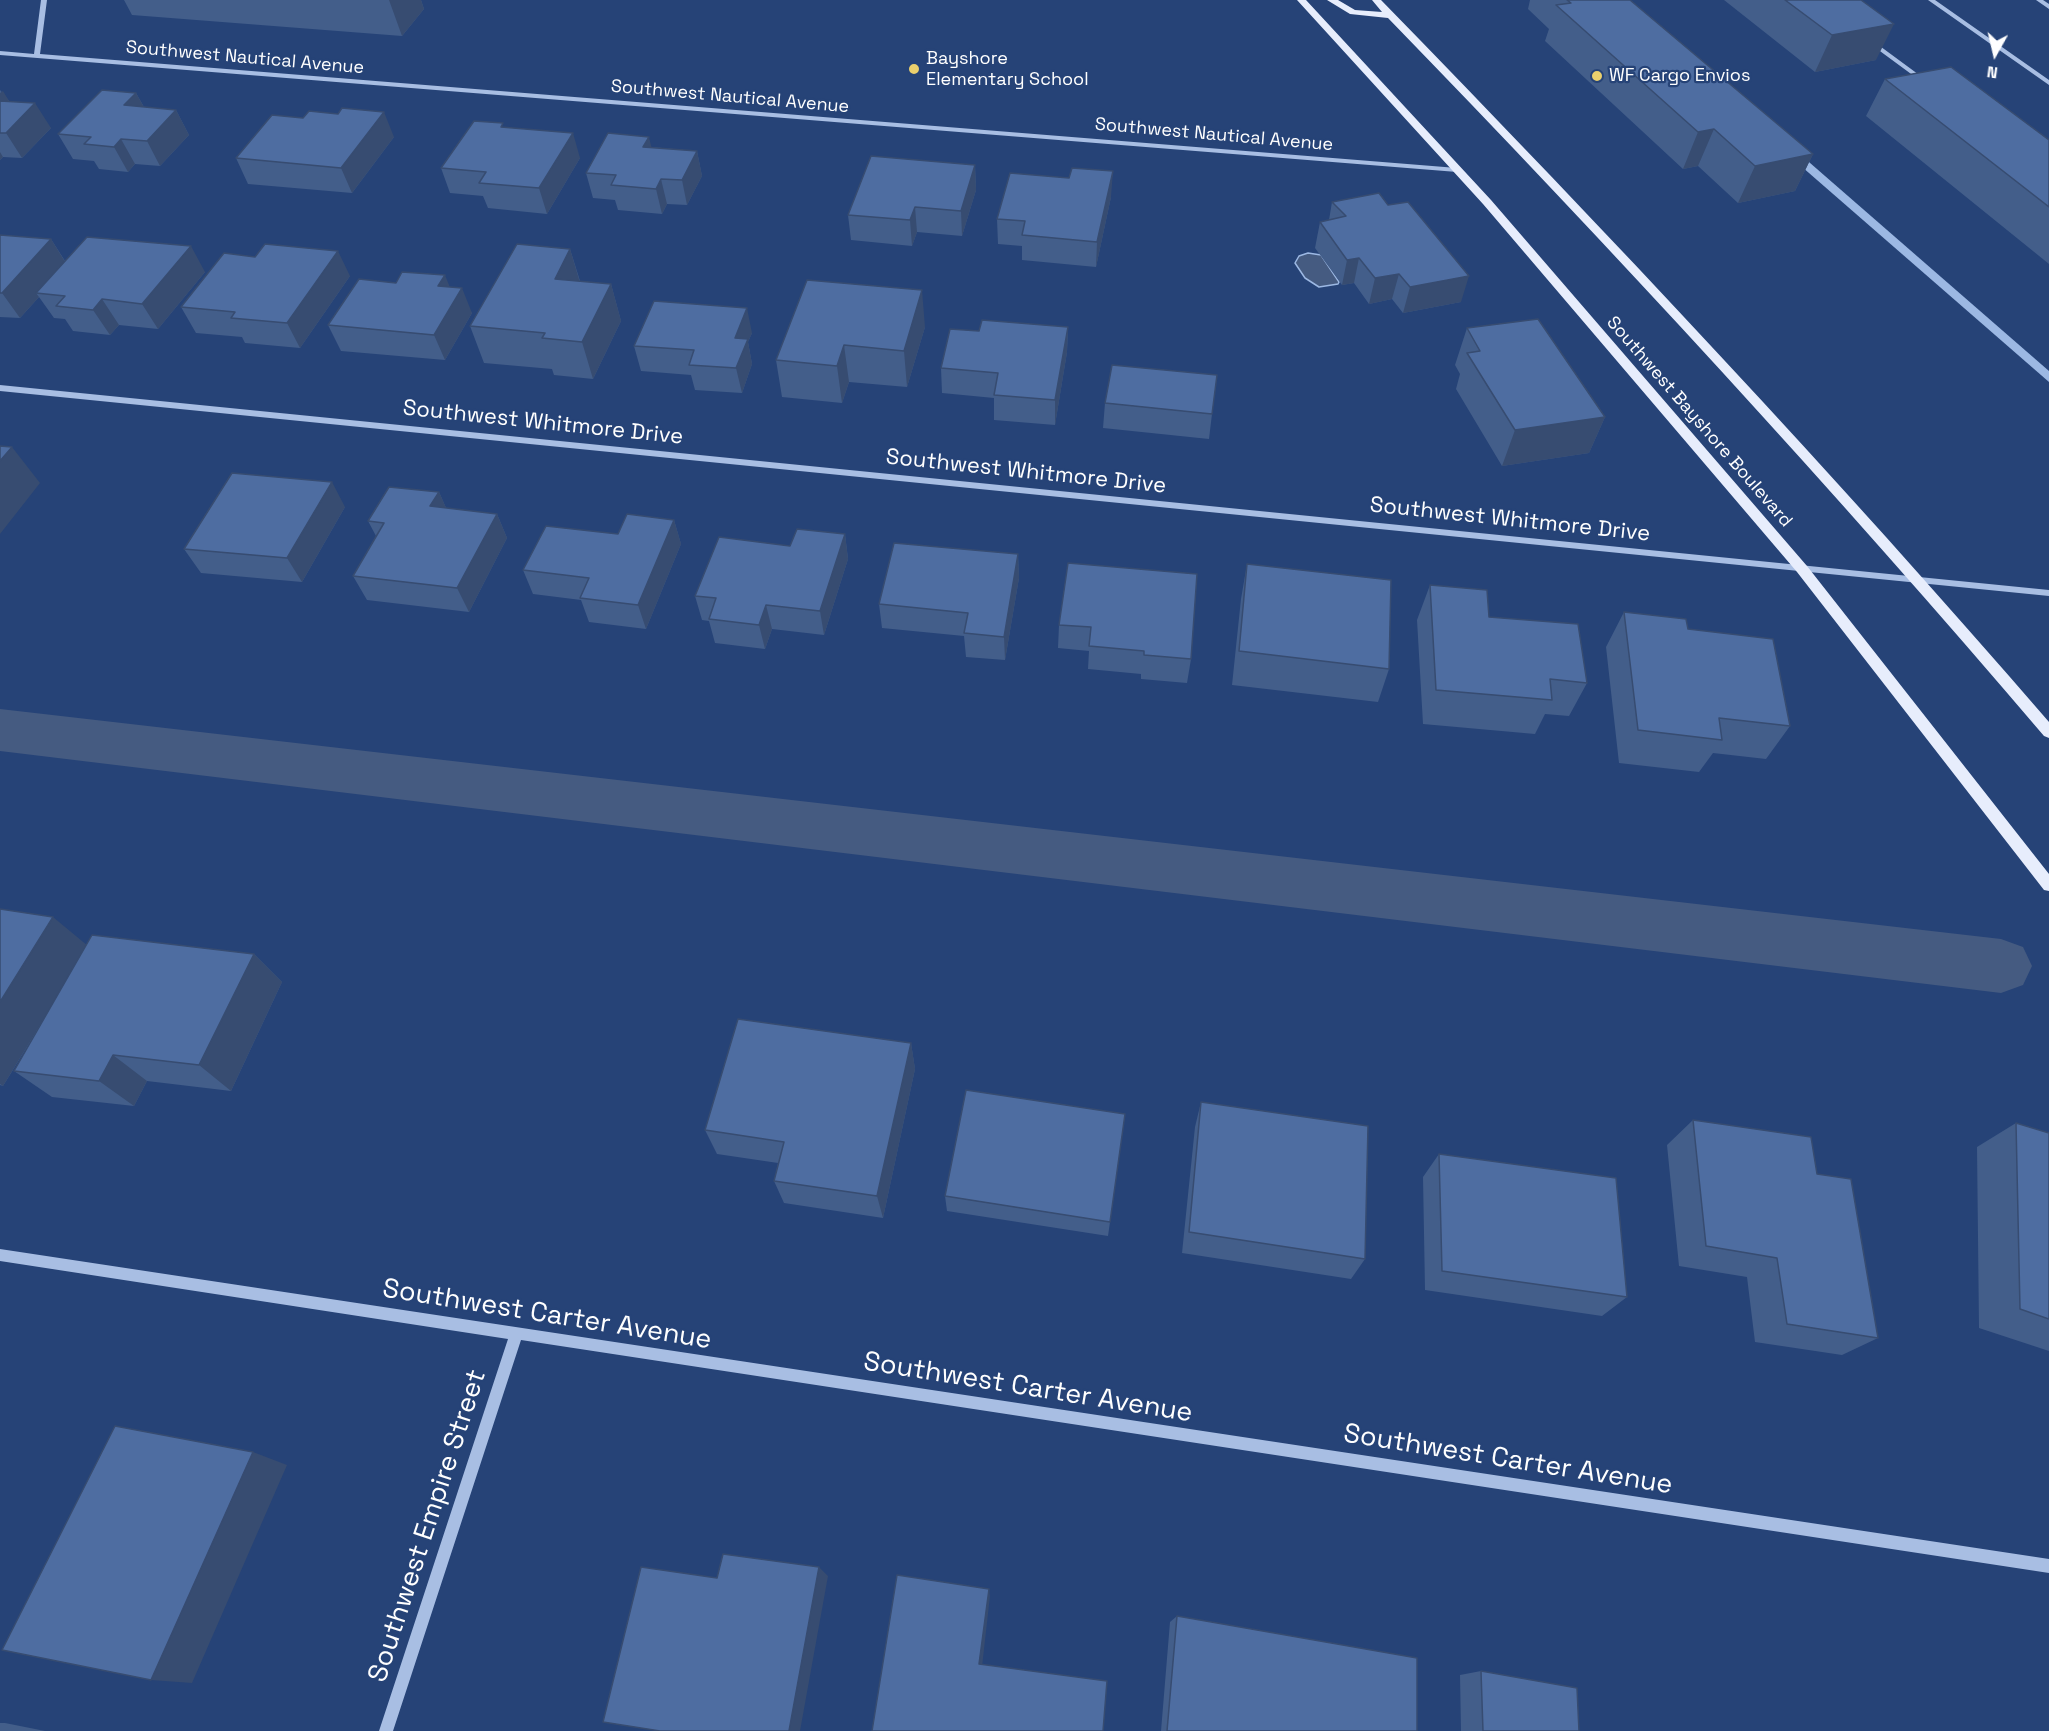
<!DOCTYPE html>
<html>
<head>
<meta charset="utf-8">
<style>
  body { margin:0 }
  #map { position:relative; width:2049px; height:1731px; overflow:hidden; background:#264377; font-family:"Space Grotesk",sans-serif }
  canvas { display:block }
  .north { position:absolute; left:1965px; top:24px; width:60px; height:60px; -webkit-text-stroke:4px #264377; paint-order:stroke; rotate:188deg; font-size:16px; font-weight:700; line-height:24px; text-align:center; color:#fff }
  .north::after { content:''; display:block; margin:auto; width:21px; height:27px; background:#fff; clip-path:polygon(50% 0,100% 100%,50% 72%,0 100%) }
</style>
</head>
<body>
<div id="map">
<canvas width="2049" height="1731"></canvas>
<div class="north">N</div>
</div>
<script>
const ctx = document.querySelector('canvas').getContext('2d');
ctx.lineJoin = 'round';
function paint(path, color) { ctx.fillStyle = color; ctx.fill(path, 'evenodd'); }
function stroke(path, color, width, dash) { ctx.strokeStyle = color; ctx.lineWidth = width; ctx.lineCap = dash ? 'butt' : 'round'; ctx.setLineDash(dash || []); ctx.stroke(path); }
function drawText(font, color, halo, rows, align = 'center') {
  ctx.font = font + ' "Space Grotesk",sans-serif'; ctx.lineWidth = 4.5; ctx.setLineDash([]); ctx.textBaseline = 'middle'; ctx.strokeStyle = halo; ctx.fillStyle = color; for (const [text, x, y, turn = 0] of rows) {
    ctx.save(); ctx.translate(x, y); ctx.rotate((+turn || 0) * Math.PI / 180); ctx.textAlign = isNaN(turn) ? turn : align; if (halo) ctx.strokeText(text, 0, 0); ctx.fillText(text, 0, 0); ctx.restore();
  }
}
const water = new Path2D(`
  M1308 253 1321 255 1339 282 1338 284 1319 287 1305 278 1295 263 1299 256Z`);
paint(water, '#455b81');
stroke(water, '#9cb8e3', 1.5);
paint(new Path2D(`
  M1786 149H1794L2049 371V382L1786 153Z`), '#9cb8e3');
paint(new Path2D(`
  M0 709 2001 939 2023 947 2032 966 2023 985 2001 993 0 751Z`), '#455b81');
paint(new Path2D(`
  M41 0H47L40 54 1457 168 1460 170 1457 172 0 55V51L34 54Z
  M1928 0H1935L2049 80V85Z
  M2036 0H2043L2049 4V9Z
  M1869 41H1873L1926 80V82H1922L1869 43Z
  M0 385 2049 590V596L0 391Z
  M0 1249 2049 1559V1573L521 1340 393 1731H379L508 1339 0 1261Z`), '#a8bee3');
paint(new Path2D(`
  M1297 0H1306L1491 200 1807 566 2049 874V891L2044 890 1797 572 1483 204Z
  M1327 0H1338L1355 10 1382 12 1372 0H1381C1610 235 1835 474 2049 722V738L2044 736C1834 489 1614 251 1388 18L1350 14Z`), '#e7edfc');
paint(new Path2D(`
  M124 0H421L424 9 402 36 132 15Z
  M1530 0H1630L1813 154 1795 191 1738 203 1698 166 1683 169 1545 41 1549 29 1528 9Z
  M1724 0H1861L1876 60 1815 72Z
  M1885 79 2049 140V264L1866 116Z
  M0 90 10 102 51 128 22 158 3 157 0 160Z
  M136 93 144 107 176 110 189 135 160 166 135 164 128 172 99 169 94 161 73 159 58 134Z
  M505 127 580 158 547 214 488 208 483 196 450 193 441 168Z
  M394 137 352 193 248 184 236 158Z
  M651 147 697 151 702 176 687 205 667 204 662 214 618 210 615 200 593 198 586 173Z
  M975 165 976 190 962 236 917 232 912 246 851 240 848 215Z
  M1111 197 1096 267 1022 260V246L998 244 997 219Z
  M1332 202 1461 302 1403 313 1392 299 1369 304 1354 283 1342 285 1315 248 1320 222 1329 220Z
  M0 235 51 239 65 261 205 272 158 329 119 325 110 335 73 331 65 319 54 318 39 297 20 318 0 317Z
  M570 249 580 281 611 284 621 321 593 379 554 375 552 369 484 363 470 326Z
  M350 276 300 348 245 343 242 337 196 333 181 307Z
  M449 287 472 313 445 360 341 351 328 325Z
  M925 327 907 387 849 382 842 403 782 397 776 360Z
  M1068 327 1067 352 1055 425 994 420V398L942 393 941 368 979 331Z
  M1467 328 1605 417 1589 453 1502 466 1456 389 1460 374 1455 365Z
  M752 333 748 342 752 364 742 393 695 390 691 375 641 371 634 346Z
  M1105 403 1212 414 1209 439 1103 428Z
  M439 492 446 508 497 514 507 538 469 612 367 600 353 576 376 536 368 521Z
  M345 507 302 582 201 573 184 549Z
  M674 520 681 544 646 629 589 622 581 600 533 594 523 570 618 534Z
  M845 534 848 559 824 635 772 629 765 649 715 643 709 621 702 620 695 596 790 546Z
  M1018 554 1019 578 1005 660 966 657 964 636 882 628 879 604Z
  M1068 563 1191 659 1187 683 1141 679V674L1088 669 1089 651 1058 648 1059 625Z
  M1247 564 1389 669 1378 702 1232 685 1241 599Z
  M1430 585 1489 617 1587 683 1569 716 1545 714 1535 734 1423 724 1417 620Z
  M1624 612 1688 629 1790 726 1766 759 1713 753 1699 772 1619 763 1606 647Z
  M0 909 86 945 254 954 282 982 231 1091 147 1081 134 1106 52 1097 14 1071 45 1018 3 1086 0 1085Z
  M911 1043 915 1069 883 1218 784 1203 774 1181 778 1163 717 1154 705 1130Z
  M1201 1102 1365 1259 1351 1279 1182 1253 1195 1127Z
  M1693 1120 1817 1174 1878 1338 1842 1355 1755 1342 1747 1277 1679 1266 1667 1145Z
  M2016 1123 2049 1133V1351L1979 1328 1977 1147Z
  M1439 1154 1627 1297 1602 1316 1425 1290 1423 1177Z
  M945 1196 1110 1222 1108 1236 947 1211Z
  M1177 1616 1417 1731H1161L1170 1622Z
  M1481 1671 1579 1731H1461L1460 1675Z
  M0 1723H5L45 1731H0Z`), '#435e8a');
paint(new Path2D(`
  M389 0H421L424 9 402 36Z
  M1894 24 1876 60 1815 72 1832 35Z
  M3 91 18 116 0 113V93Z
  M136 93 150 118 124 105Z
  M35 103 51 128 22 158 6 133Z
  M176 110 189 135 160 166 147 141Z
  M384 112 394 137 352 193 341 168Z
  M1714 129 1698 166 1683 169 1698 132Z
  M573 133 580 158 547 214 539 188Z
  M649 137 655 162 643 147Z
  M121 139 135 164 128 172 114 147Z
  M697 151 702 176 687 205 682 180Z
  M0 152 3 157 0 160Z
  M1813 154 1795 191 1738 203 1755 166Z
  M975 165 976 190 962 236 961 211Z
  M1113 171 1111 197 1096 267 1097 242Z
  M661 179 667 204 662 214 656 189Z
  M915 207 917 232 912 246 910 220Z
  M51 239 67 265 36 293 39 297 20 318 2 293Z
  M191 246 205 272 158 329 142 304Z
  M570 249 581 286 555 279Z
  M338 251 350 276 300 348 287 323Z
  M1359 258 1354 283 1342 285 1347 260Z
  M1399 274 1392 299 1369 304 1375 278Z
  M445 275 455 300 462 288 472 313 445 360 434 335 438 286Z
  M1469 276 1461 302 1403 313 1410 287Z
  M611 284 621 321 593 379 582 342Z
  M922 290 925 327 907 387 904 351Z
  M102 299 119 325 110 335 93 310Z
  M747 308 752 333 748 342 752 364 742 393 736 368 735 338Z
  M1068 327 1067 352 1055 425V400Z
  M844 345 849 382 842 403 837 366Z
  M1605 417 1589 453 1502 466 1515 430Z
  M12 447 40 483 0 534V461Z
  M332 482 345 507 302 582 287 558Z
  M439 492 450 517 430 506Z
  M497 514 507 538 469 612 457 588Z
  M674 520 681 544 646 629 638 605Z
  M845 534 848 559 824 635 820 611Z
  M1018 554 1019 578 1005 660 1004 637Z
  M766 605 772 629 765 649 759 625Z
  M53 917 88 946 3 1086 0 1084V1002Z
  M254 954 282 982 231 1091 199 1065Z
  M911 1043 915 1069 883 1218 877 1196Z
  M113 1055 147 1081 134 1106 99 1081Z
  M253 1452 287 1465 192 1683 151 1680Z
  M819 1567 828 1576 800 1731H789Z
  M989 1589 990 1596 982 1667 979 1664Z`), '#374c71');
const building = new Path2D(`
  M1567 0H1630L1813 154 1755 166 1714 129 1698 132 1556 5 1571 3Z
  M1785 0H1861L1894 24 1832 35Z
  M1951 67 2049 140V207L1885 79Z
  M102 90 136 93 124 105 176 110 147 141 121 139 114 147 84 144 91 137 58 134Z
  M0 101 35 103 6 133H0Z
  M342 108 384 112 341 168 236 158 272 115 303 118 309 111 338 114Z
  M474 121 503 123 501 127 573 133 539 188 479 183 486 172 441 168Z
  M608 133 649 137 643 147 697 151 682 180 661 179 656 189 611 185 616 175 586 173Z
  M871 156 975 165 961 211 915 207 910 220 848 215Z
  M1072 168 1113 171 1097 242 1022 235 1025 221 997 219 1010 173 1069 178Z
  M1379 193 1388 205 1408 202 1469 276 1410 287 1399 274 1375 278 1359 258 1347 260 1320 222 1346 216 1332 202Z
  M0 235 51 239 2 293H0Z
  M87 237 191 246 142 304 102 299 93 310 56 306 65 296 36 293Z
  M265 244 338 251 287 323 231 318 235 312 181 307 224 253 255 257Z
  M517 244 570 249 555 279 611 284 582 342 542 338 545 333 470 326Z
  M402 272 445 275 438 286 462 288 434 335 328 325 359 279 396 283Z
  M807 280 922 290 904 351 844 345 837 366 776 360Z
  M654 301 747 308 735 338 748 339 736 368 689 365 694 350 634 346Z
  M1538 319 1605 417 1515 430 1467 353 1480 351 1467 328Z
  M982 320 1068 327 1055 400 994 395 998 373 941 368 950 329 979 331Z
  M1112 365 1217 375 1212 414 1105 403Z
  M0 446 12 447 0 461Z
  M232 473 332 482 287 558 184 549Z
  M389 487 439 492 430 506 497 514 457 588 353 576 384 523 368 521Z
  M627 514 674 520 638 605 580 598 589 578 523 570 546 526 618 534Z
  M797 529 845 534 820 611 766 605 759 625 709 619 716 598 695 596 719 537 790 546Z
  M894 543 1018 554 1004 637 964 633 968 613 879 604Z
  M1068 563 1197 574 1191 659 1144 655V651L1089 646 1091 627 1059 625Z
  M1247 564 1391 580 1389 669 1239 651Z
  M1430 585 1487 590 1489 617 1578 624 1587 683 1550 679 1552 700 1436 690Z
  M1624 612 1686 619 1688 629 1773 639 1790 726 1719 718 1722 740 1638 730Z
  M0 909 53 917 0 1002Z
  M92 935 254 954 199 1065 113 1055 99 1081 14 1071Z
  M738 1019 911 1043 877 1196 774 1181 784 1142 705 1130Z
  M966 1090 1125 1114 1110 1222 945 1196Z
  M1201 1102 1368 1126 1365 1259 1189 1232Z
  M1693 1120 1811 1137 1817 1174 1851 1179 1878 1338 1787 1324 1777 1258 1706 1246Z
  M2016 1123 2049 1133V1319L2020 1309Z
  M1439 1154 1616 1178 1627 1297 1442 1271Z
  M115 1426 253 1452 151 1680 2 1650Z
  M723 1554 819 1567 789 1731H660L603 1722 641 1567 717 1578Z
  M897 1575 989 1589 979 1664 1107 1681 1103 1731H872Z
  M1177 1616 1417 1658V1731H1167Z
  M1481 1671 1577 1688 1579 1731H1483Z`);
paint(building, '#4e6da1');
stroke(building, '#374c71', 1.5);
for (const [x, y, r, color] of [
  [914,69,6,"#ebd06d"],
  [1597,76,6,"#ebd06d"]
]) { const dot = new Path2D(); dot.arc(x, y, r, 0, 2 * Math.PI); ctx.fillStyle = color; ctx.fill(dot); stroke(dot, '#264377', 2); }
drawText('18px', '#fff', '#264377', [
  ["Southwest Nautical Avenue",245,58,5],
  ["Southwest Nautical Avenue",730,97,5],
  ["Southwest Nautical Avenue",1214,135,5],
  ["Southwest Bayshore Boulevard",1699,422,49]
]);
drawText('18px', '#fff', '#264377', [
  ["Bayshore",926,59],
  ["Elementary School",926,80],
  ["WF Cargo Envios",1609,76]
], 'left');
drawText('22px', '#fff', '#264377', [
  ["Southwest Whitmore Drive",543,423,6],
  ["Southwest Whitmore Drive",1026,472,6],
  ["Southwest Whitmore Drive",1510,520,6]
]);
drawText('27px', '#fff', '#264377', [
  ["Southwest Carter Avenue",547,1315,9],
  ["Southwest Carter Avenue",1028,1388,9],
  ["Southwest Carter Avenue",1508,1460,9],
  ["Southwest Empire Street",428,1526,-72]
]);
</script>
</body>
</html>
